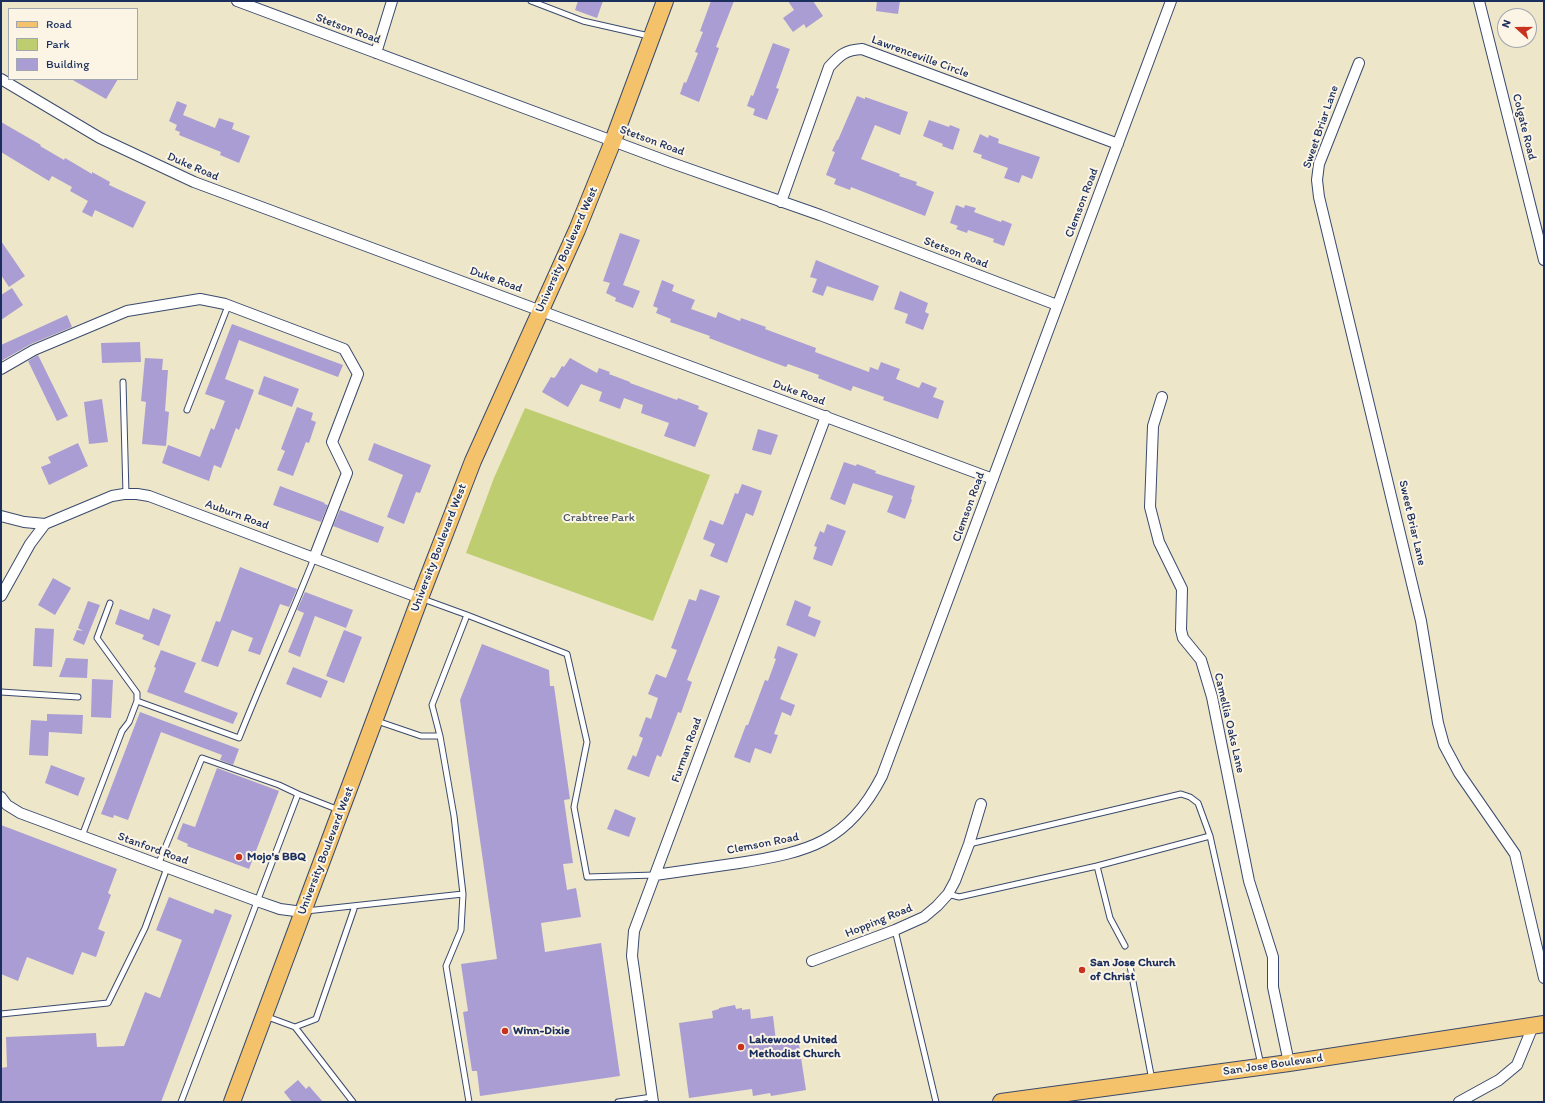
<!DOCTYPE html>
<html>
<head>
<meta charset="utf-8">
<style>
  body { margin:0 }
  #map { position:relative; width:1545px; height:1103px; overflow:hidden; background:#ede6c8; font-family:Itim,sans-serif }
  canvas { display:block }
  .frame { position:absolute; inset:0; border:2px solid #1b2f5e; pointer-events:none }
  .legend { position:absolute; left:8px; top:8px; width:130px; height:72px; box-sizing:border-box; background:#fcf5e5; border:1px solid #a2a6af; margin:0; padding:5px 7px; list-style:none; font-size:12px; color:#1b2f5e }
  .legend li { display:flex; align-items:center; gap:8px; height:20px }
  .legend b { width:20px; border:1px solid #a2a6af }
  .north { position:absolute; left:1497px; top:8px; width:40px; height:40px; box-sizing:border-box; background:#fcf5e5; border:1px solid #a2a6af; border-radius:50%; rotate:291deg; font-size:11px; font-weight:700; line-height:16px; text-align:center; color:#1b2f5e }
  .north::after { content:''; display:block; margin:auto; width:14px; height:18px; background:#c8321e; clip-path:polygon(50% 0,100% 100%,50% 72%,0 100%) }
</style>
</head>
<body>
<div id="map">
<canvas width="1545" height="1103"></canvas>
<div class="frame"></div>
<ul class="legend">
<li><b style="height:5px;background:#f4c26a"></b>Road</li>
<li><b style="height:11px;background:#bdcd70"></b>Park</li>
<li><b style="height:11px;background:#aa9dd4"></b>Building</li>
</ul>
<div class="north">N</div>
</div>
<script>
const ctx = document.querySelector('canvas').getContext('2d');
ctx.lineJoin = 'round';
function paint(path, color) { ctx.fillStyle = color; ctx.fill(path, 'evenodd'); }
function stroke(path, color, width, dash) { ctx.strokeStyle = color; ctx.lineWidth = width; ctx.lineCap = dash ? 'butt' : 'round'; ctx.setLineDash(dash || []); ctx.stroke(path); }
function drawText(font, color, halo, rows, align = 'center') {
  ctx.font = font + ' Itim,sans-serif'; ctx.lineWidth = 4; ctx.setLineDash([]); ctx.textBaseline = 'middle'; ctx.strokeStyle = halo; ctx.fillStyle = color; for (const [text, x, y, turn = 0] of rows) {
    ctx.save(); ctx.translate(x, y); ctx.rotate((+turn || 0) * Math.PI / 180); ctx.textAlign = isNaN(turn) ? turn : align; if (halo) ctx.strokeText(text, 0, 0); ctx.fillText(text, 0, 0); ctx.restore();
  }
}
paint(new Path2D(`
  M525 408 710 475 653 621 466 553 494 478Z`), '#bdcd70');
paint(new Path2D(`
  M578 1H603L597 18 575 10Z
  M711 1H734L716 47 719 48 699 102 680 94 684 82 686 83 698 53 695 52 703 32 700 31Z
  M788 1H813L823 16 806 28 804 24 793 32 783 18 794 10Z
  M877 1H900L898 14 876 11Z
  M773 43 790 49 776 88 779 89 767 120 753 115 755 109 747 106 751 95 753 96Z
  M71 79H118L106 99Z
  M857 96 865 99V97L908 112 900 135 875 125 861 159 900 174 899 176 917 182 916 185 934 192 925 216 851 187 850 190 834 184 836 179 826 175 835 152 832 151 837 140H838Z
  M177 101 187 105 183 115 215 128 219 118 234 123 232 129 250 136 239 163 220 155 221 152 179 135 180 132 175 130 177 125 169 121Z
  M929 120 949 127 950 125 960 129 953 150 942 146 943 144 923 136Z
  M1 122 41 145 40 146 64 160 65 158 92 174V172L110 182 109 185 146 202 133 228 95 210 92 217 82 212 88 201 70 191 72 187 52 176 49 181 1 152Z
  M980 134 988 138 989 135 999 139 998 143 1040 157 1032 179 1022 175 1019 183 1004 178 1008 168 981 158 982 155 973 152Z
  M956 205 964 208 965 205 976 208 974 212 1001 222 1002 220 1012 224 1004 246 993 242 994 239 968 230 967 233 956 229 958 226 950 223Z
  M620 233 640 240 623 285 640 291 633 308 615 301 616 298 606 293 610 283 603 281Z
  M1 241 25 276 9 287 1 275Z
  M816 260 879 286 873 301 827 286 823 296 812 292 817 279 810 277Z
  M662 280 674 285 672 291 695 300 691 309 716 318 718 312 740 321 741 318 766 327 765 329 816 348 815 352 869 372 870 367 878 370 881 362 900 369 896 379 919 388 922 382 937 388 933 397 944 401 938 419 883 400 884 397 853 386 851 391 818 378 819 375 788 364 786 367 764 359 709 338 710 336 670 322 671 319 656 313 658 308 653 306Z
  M12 288 23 305 1 320V295Z
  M900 291 928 303 925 312 929 314 923 330 905 323 908 314 894 309Z
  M67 315 72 327 31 344 1 361V345Z
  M232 324 343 365 338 377 239 340 225 379 254 390 239 430 236 428 221 468 214 465 209 481 162 463 168 445 200 457 211 428 214 430 225 401 205 394Z
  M140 342 141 362 102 363 101 343Z
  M38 355 68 416 57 421 28 361Z
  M145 358 163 359 162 370H168L165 411 169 412 166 446 142 444 146 402 141 401Z
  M570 358 597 373 599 368 610 372 609 374 630 382V383L677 400 678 398 699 406 698 409 708 413 695 447 664 436 669 423 641 413 643 405 624 398 620 409 599 401 602 392 581 384 568 407 542 392 551 377 554 378 556 376 562 366 564 367Z
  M264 376 299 389 292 407 258 394Z
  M102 399 108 442 89 444 84 402Z
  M297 407 313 413 311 420 316 422 309 443 306 442 293 476 277 470 285 451 281 449Z
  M758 429 778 435 771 455 752 450Z
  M78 443 88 466 49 485 41 467 51 463 48 457Z
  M374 443 431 465 420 493 416 492 404 524 387 517 403 475 368 460Z
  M844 462 856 466 857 464 876 471 875 473 915 486 911 499 912 500 905 519 887 512 893 496 853 483 845 505 830 499Z
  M742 484 762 491 753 516 746 513 727 563 710 556 715 544 703 539 710 520 723 525 735 493 738 494Z
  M280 486 325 503 324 504 328 505 321 522 273 505Z
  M340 510 384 527 378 543 333 526Z
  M827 524 846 531 832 566 813 559 817 547 814 546 820 531 824 533Z
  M240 567 297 589 289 607 280 604 260 655 248 651 253 638 232 630 218 667 201 661 216 621 220 622Z
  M53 578 71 588 55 615 38 605Z
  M700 589 720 596 687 680 692 682 681 713 678 712 661 757 657 755 649 777 627 769 633 755 636 757 643 738 639 736 646 717 651 719 658 698 648 694 656 674 666 678 677 650 671 648 689 599 696 601Z
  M305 592 353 610 346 628 315 616 300 657 288 652 304 613 297 610Z
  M795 600 811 607 808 616 821 621 815 637 786 625Z
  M88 601 100 605 84 645 73 640 77 630 83 631 78 628Z
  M153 608 171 615 159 646 142 639 144 635 115 624 120 609 149 620Z
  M35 628 54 629 52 667 33 666Z
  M344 630 362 637 344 683 326 676Z
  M482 644 549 670 550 686H554L570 799 564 800 573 863 563 864 567 890 576 888 581 917 541 923 545 952 601 943 620 1076 480 1096 477 1071H472L463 1012 468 1011 461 964 497 959 460 700Z
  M778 646 798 654 780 699 795 705 791 716 782 712 774 734 778 735 771 754 755 748 750 763 734 757 746 725H748L765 680 768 681 776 659 774 658Z
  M161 650 196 663 184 692 238 713 233 724 147 692 156 668 154 667Z
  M66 658 88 659 87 678 59 677Z
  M293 667 328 681 321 698 286 684Z
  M92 679 113 680 111 718 91 717Z
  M140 712 239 749 233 765 220 760 222 755 161 732 128 820 114 815 113 818 101 814Z
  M47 714 83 715 82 734 49 732 48 756 29 755 31 720 47 721Z
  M51 765 85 778 78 796 45 783Z
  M217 768 279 791 249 869 187 846 188 844 177 839 183 823 195 827Z
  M615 809 636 818 629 837 607 829Z
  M1 825 117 869 108 893 111 895 98 929 105 932 96 957 82 952 73 975 27 957 18 981 1 974Z
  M169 897 213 914 215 909 232 915 161 1102H1V1068L7 1067 6 1037 96 1033 97 1047 124 1046 145 992 160 998 182 940 156 930Z
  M735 1005 736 1009 742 1008V1010L750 1009 751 1019 773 1016 776 1041 798 1038 806 1090 771 1096 770 1093 753 1096 752 1089 689 1098 679 1023 713 1018 712 1011 719 1009V1008Z
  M298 1080 306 1089 309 1086 323 1102H292L284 1092Z`), '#aa9dd4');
const service = new Path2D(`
  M531 1 583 21 649 36
  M123 382 126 494
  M187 410 228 306
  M423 599 467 615
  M110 603 97 638 137 693V701
  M1 692 78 697
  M377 721 421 736H440
  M82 836 122 731 129 722 137 701 239 738C263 677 290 619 314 558
  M969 844 1181 794 1190 797 1198 803 1210 836
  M158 865 202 758 279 785 298 794
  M1097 866 1210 836 1261 1065
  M463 894 461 930 446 966 469 1102
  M948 894 959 897 1097 866 1110 918 1125 946
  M306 911 463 894 454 816 440 736 432 705 467 615 567 654 587 742 574 807 587 877 655 875
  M895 930 936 1102
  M1130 966 1152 1080
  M1 1014 108 1003 145 928 167 868
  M265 1016 295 1027 353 1102
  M295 1027 316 1019 355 906
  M181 1102 298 794 339 810
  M618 1102 652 1097`);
const minor = new Path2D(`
  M237 1 669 162 820 215 1057 305
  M1479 1 1544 260
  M376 53 392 1
  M1359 63 1319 164 1317 180 1319 197 1421 621 1438 723 1444 745 1459 773 1515 854 1544 978
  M1 79 100 138 194 182 993 479
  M781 202 829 67C840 55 845 50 862 49L1118 144
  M1 369 34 350 127 311 200 299 225 304 344 349 358 374 332 442 347 473 314 558
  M1162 397 1153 426 1150 507 1159 542 1182 589 1181 630 1183 638 1201 660 1212 697 1249 881 1273 957V987L1289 1063
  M1 516 24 522 45 524
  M1 596 30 544 45 524 112 496 124 494H137L149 496 420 598
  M1 797 7 805 20 813 257 901 280 909 303 912
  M655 875C683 871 711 867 739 863 809 852 848 842 882 776L1171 1
  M812 961 895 930 924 917 937 906 948 894 955 881 969 844 981 804
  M653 1102 632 956 634 931 826 416
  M1459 1102 1499 1080 1517 1065 1533 1026`);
const primary = new Path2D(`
  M232 1102 420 598 473 461 577 230 613 141 665 1
  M1001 1102 1289 1063 1544 1024`);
stroke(service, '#3a4a6e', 7);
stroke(minor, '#3a4a6e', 12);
stroke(primary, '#3a4a6e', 18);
stroke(service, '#fff', 5);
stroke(minor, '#fff', 10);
stroke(primary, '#f4c26a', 16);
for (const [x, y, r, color] of [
  [239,857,4,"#c8321e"],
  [1082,970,4,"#c8321e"],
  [505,1031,4,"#c8321e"],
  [741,1047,4,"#c8321e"]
]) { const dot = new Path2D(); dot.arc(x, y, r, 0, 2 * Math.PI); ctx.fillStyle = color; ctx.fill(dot); stroke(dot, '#fcf5e5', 1.5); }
drawText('12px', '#1b2f5e', '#fcf5e5', [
  ["Stetson Road",348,29,20],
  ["Lawrenceville Circle",920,57,20],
  ["Sweet Briar Lane",1321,127,-71],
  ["Colgate Road",1524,127,76],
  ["Stetson Road",652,141,20],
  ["Duke Road",193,167,23],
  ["Clemson Road",1082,203,-69],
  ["University Boulevard West",567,250,-66],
  ["Stetson Road",956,253,21],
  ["Duke Road",496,280,20],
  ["Duke Road",799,393,20],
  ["Clemson Road",969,507,-70],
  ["Auburn Road",237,515,20],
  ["Sweet Briar Lane",1412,523,77],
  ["University Boulevard West",439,548,-69],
  ["Camellia Oaks Lane",1229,723,77],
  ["Furman Road",687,750,-70],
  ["Clemson Road",763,844,-11],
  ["Stanford Road",153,849,20],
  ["University Boulevard West",326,851,-69],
  ["Hopping Road",879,921,-22],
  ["San Jose Boulevard",1273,1065,-8]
]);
drawText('12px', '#445662', '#fcf5e5', [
  ["Crabtree Park",599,518]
]);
drawText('bold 12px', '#1b2f5e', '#fcf5e5', [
  ["Mojo's BBQ",247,857],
  ["San Jose Church",1090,963],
  ["of Christ",1090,977],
  ["Winn-Dixie",513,1031],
  ["Lakewood United",749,1040],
  ["Methodist Church",749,1054]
], 'left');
</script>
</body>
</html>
